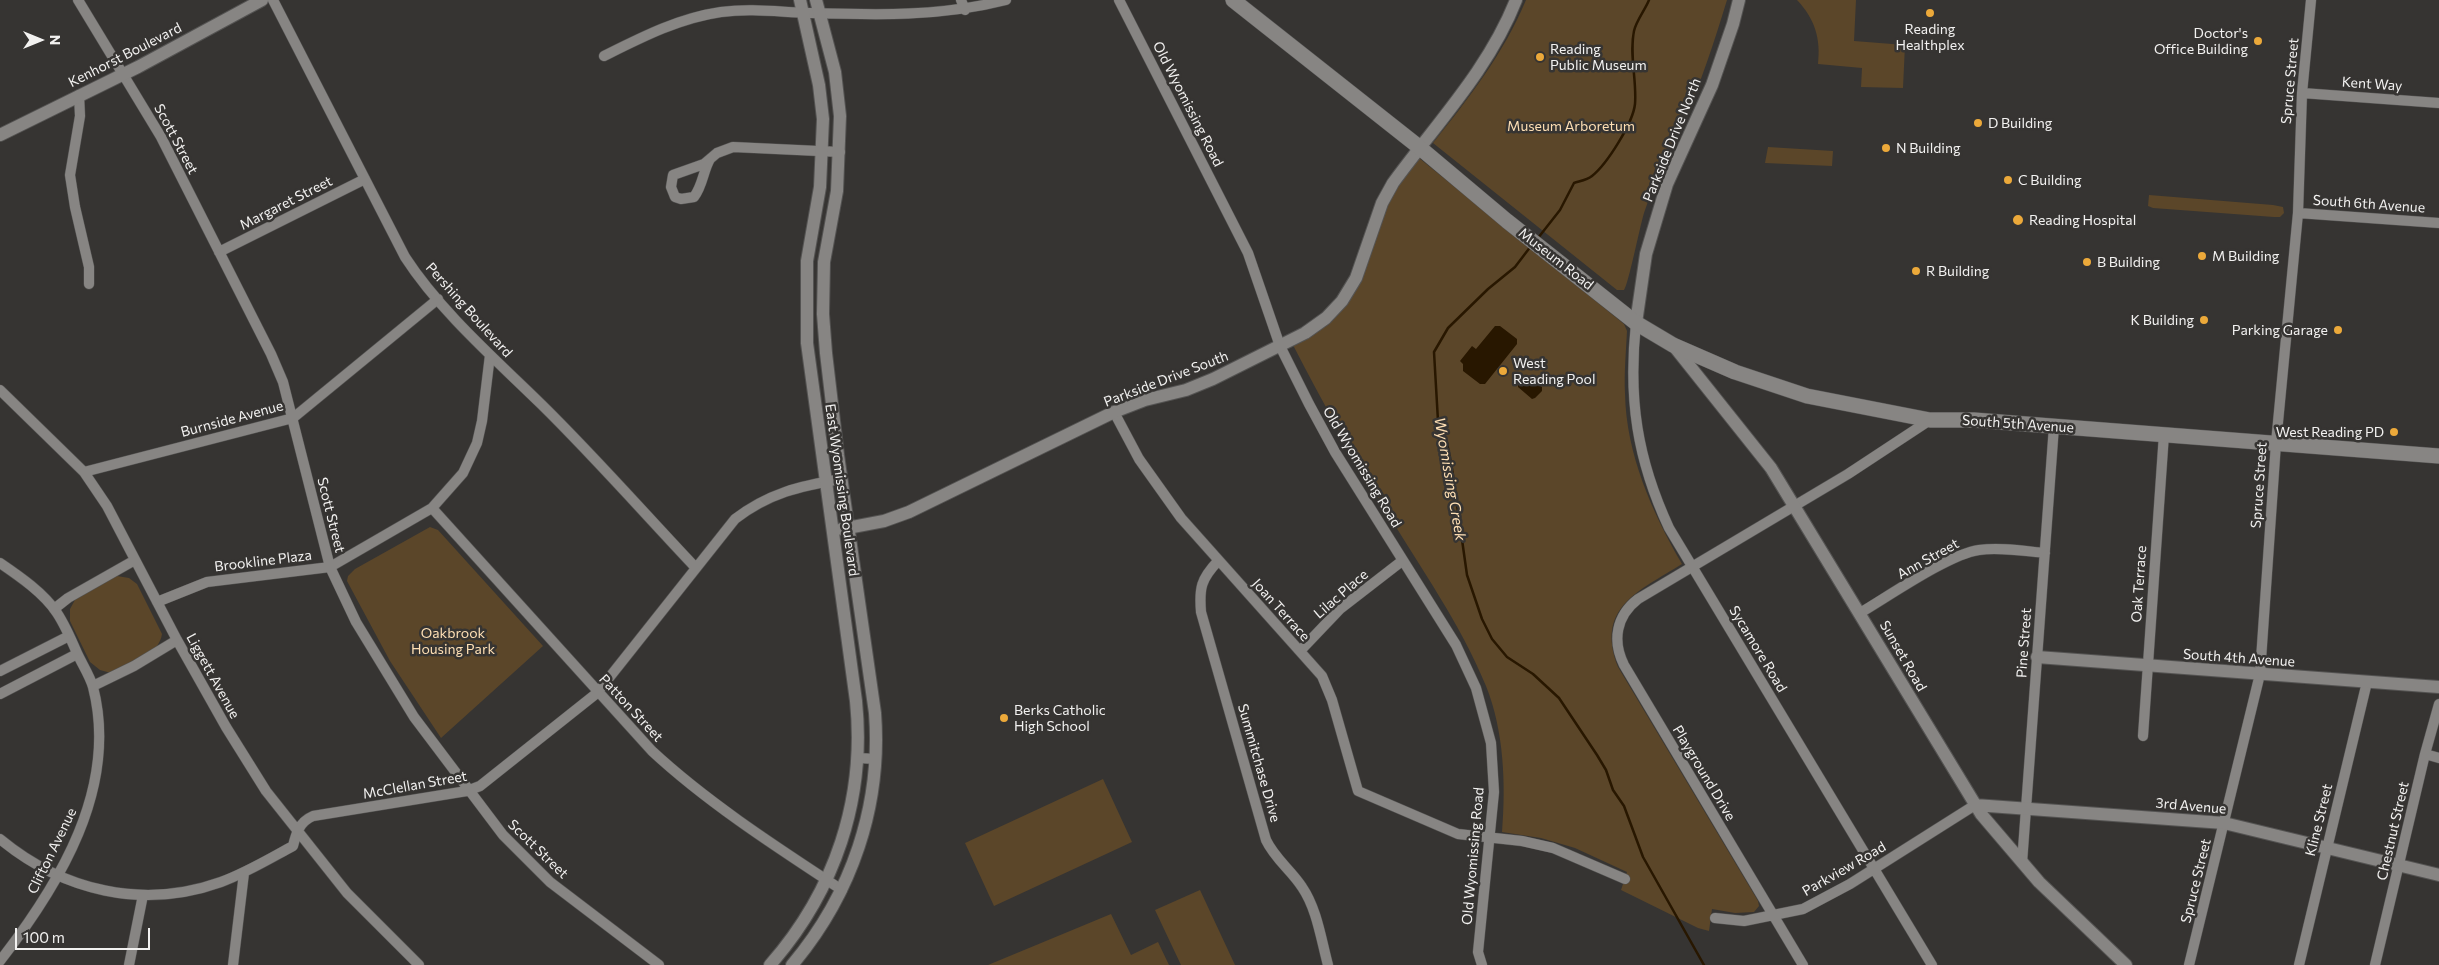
<!DOCTYPE html>
<html>
<head>
<meta charset="utf-8">
<style>
  body { margin:0 }
  #map { position:relative; width:2439px; height:965px; overflow:hidden; background:#363432; font-family:Commissioner,sans-serif }
  canvas { display:block }
  .north { position:absolute; left:15px; top:15px; width:50px; height:50px; -webkit-text-stroke:4px #363432; paint-order:stroke; rotate:90deg; font-size:14px; font-weight:700; line-height:20px; text-align:center; color:#f2f1f0 }
  .north::after { content:''; display:block; margin:auto; width:18px; height:22px; background:#f2f1f0; clip-path:polygon(50% 0,100% 100%,50% 72%,0 100%) }
  .scale { position:absolute; left:15px; top:928px; width:135px; height:22px; box-sizing:border-box; border:2px solid #f2f1f0; border-top:0; padding-left:6px; font-size:15px; line-height:18px; white-space:nowrap; color:#f2f1f0; -webkit-text-stroke:4px #363432; paint-order:stroke }
</style>
</head>
<body>
<div id="map">
<canvas width="2439" height="965"></canvas>
<div class="north">N</div>
<div class="scale">100 m</div>
</div>
<script>
const ctx = document.querySelector('canvas').getContext('2d');
ctx.lineJoin = 'round';
function paint(path, color) { ctx.fillStyle = color; ctx.fill(path, 'evenodd'); }
function stroke(path, color, width, dash) { ctx.strokeStyle = color; ctx.lineWidth = width; ctx.lineCap = dash ? 'butt' : 'round'; ctx.setLineDash(dash || []); ctx.stroke(path); }
function drawText(font, color, halo, rows, align = 'center') {
  ctx.font = font + ' Commissioner,sans-serif'; ctx.lineWidth = 5; ctx.setLineDash([]); ctx.textBaseline = 'middle'; ctx.strokeStyle = halo; ctx.fillStyle = color; for (const [text, x, y, turn = 0] of rows) {
    ctx.save(); ctx.translate(x, y); ctx.rotate((+turn || 0) * Math.PI / 180); ctx.textAlign = isNaN(turn) ? turn : align; if (halo) ctx.strokeText(text, 0, 0); ctx.fillText(text, 0, 0); ctx.restore();
  }
}
paint(new Path2D(`
  M1526 0H1727C1714 43 1700 85 1682 126 1669 155 1654 183 1644 213 1640 226 1628 286 1624 290H1617L1433 143C1469 98 1504 53 1526 0Z
  M1797 0H1856L1854 41 1905 45 1903 88 1861 87 1862 68 1818 64C1821 39 1815 19 1797 0Z
  M1768 147 1833 151 1832 166 1765 163Z
  M1419 158 1624 324 1627 331C1626 352 1624 373 1625 393 1626 454 1652 512 1682 564 1639 591 1595 607 1618 667L1758 901 1759 906 1754 912 1735 913 1712 909 1709 931 1698 928 1621 890 1627 872 1575 848 1541 838 1502 832C1506 784 1504 731 1486 686 1461 625 1422 570 1388 514 1354 459 1323 403 1293 345L1329 323 1386 201Z
  M2149 195 2273 205 2283 207 2284 213 2280 217H2274L2153 208 2148 206Z
  M430 527 438 530 543 646 441 738 390 661 347 581 348 576 355 569Z
  M117 576 129 578 137 584 162 634C159 656 128 664 111 673L100 670 90 662 70 621V609L76 598Z
  M1103 779 1132 842 994 906 965 843Z
  M1200 890 1235 965H1181L1155 910Z
  M1111 914 1131 955 1158 942 1169 965H988Z`), '#5b4629');
paint(new Path2D(`
  M1495 326H1500L1517 339V344L1485 384H1480L1463 371V364L1460 361 1472 346 1476 349Z
  M1525 376H1528L1542 387V391L1535 398 1532 399 1518 387V384Z`), '#281700');
stroke(new Path2D(`
  M1538 238 1560 210 1574 183C1580 181 1587 180 1592 176 1607 164 1633 123 1635 104 1637 80 1629 55 1634 31 1636 21 1645 10 1649 0
  M1531 246 1515 267 1488 289 1448 328 1434 352 1438 421 1447 443 1452 469 1467 575 1482 619 1492 639 1507 657 1533 674 1559 698 1597 755 1606 770 1613 790 1624 806 1643 857 1704 965`), '#281700', 2.5);
const minor = new Path2D(`
  M78 0 161 137 271 354 283 382 330 567 356 622 414 717 503 835 550 882 659 965
  M273 0 405 257C440 311 495 359 541 404 594 456 644 513 695 567
  M961 0 965 10
  M1119 0 1248 253 1280 346 1309 404 1335 452 1456 645 1476 688 1491 743 1494 792 1478 952 1482 965
  M604 56C642 37 679 18 721 12 751 8 779 12 809 13 876 15 940 17 1006 0
  M2302 93 2439 103
  M79 95 80 116 70 175 75 207 89 267V284
  M710 159C703 171 703 185 694 197L681 199 675 197 671 187 673 175 704 164 717 153 733 147 840 152
  M2298 213 2439 223
  M219 252 365 179
  M1636 323C1628 399 1637 459 1669 528L1932 965
  M0 390 84 472 107 506 177 640 226 727 266 791 347 893 419 965
  M1114 412 1139 459 1181 518 1322 676 1332 700 1358 791 1458 834 1522 841 1553 848 1625 879
  M84 472 293 418 438 299
  M432 508 652 751C708 803 778 848 842 890
  M1218 561C1201 579 1199 588 1201 612L1266 840C1275 859 1291 870 1302 887 1317 909 1321 939 1328 965
  M0 563C19 576 44 593 57 613 65 625 71 639 77 653 82 664 90 676 93 687 119 788 59 885 0 961
  M157 602 207 582 330 567 432 508 463 473 477 443 482 421 490 355
  M54 609 68 598 135 560
  M1860 613C1889 596 1949 554 1979 550 2000 547 2024 551 2045 553
  M1300 651 1340 609 1402 561
  M0 671 69 636
  M93 686 134 666 177 640
  M0 694 77 654
  M2143 736 2164 434
  M2425 754 2439 758
  M858 758 876 759
  M0 839C63 891 143 910 221 882 246 873 269 859 293 846 296 834 299 822 313 816L467 791 480 786 597 693 735 519C769 493 800 486 841 479
  M2022 863 2054 426
  M1715 918 1744 921 1803 909 1850 884 1975 805
  M129 965 143 895
  M233 965 244 873
  M1803 965 1624 665C1612 641 1616 616 1638 599L1848 474 1930 420
  M2189 965 2260 674 2276 443 2298 213 2302 93 2311 0
  M2299 965 2367 682
  M2375 965 2425 754 2439 704`);
const tertiary = new Path2D(`
  M0 135 138 67 262 0
  M1636 323 1646 254 1667 184 1712 85 1733 24 1739 0
  M1673 345 1771 468 1981 814 2039 882 2126 965
  M842 529 884 521 909 512 1114 412 1145 400 1186 390 1213 379 1305 333 1326 318 1342 301 1356 278 1382 203 1393 183C1436 124 1489 69 1516 0
  M2037 657 2439 687
  M1975 805 2224 823 2439 875
  M770 965C835 891 866 799 856 701L807 343V261L820 187 823 119 819 85 800 0
  M792 965C852 894 882 805 875 713L838 455 826 353 823 314 824 262 837 191 840 116 835 72 816 0`);
const secondary = new Path2D(`
  M1233 0 1419 147 1507 221 1636 323 1673 345 1735 372 1807 396 1930 420H1974L2439 456`);
stroke(minor, '#545352', 11);
stroke(tertiary, '#545352', 14);
stroke(secondary, '#545352', 16);
stroke(minor, '#878583', 10);
stroke(tertiary, '#878583', 12);
stroke(secondary, '#878583', 15);
for (const [x, y, r, color] of [
  [1930,13,5,"#eca93a"],
  [2258,41,5,"#eca93a"],
  [1540,57,5,"#eca93a"],
  [1978,123,5,"#eca93a"],
  [1886,148,5,"#eca93a"],
  [2008,180,5,"#eca93a"],
  [2018,220,6,"#eca93a"],
  [2202,256,5,"#eca93a"],
  [2087,262,5,"#eca93a"],
  [1916,271,5,"#eca93a"],
  [2204,320,5,"#eca93a"],
  [2338,330,5,"#eca93a"],
  [1503,371,5,"#eca93a"],
  [2394,432,5,"#eca93a"],
  [1004,718,5,"#eca93a"]
]) { const dot = new Path2D(); dot.arc(x, y, r, 0, 2 * Math.PI); ctx.fillStyle = color; ctx.fill(dot); stroke(dot, '#363432', 2); }
drawText('14px', '#f2f1f0', '#363432', [
  ["Reading",1930,29,"center"],
  ["Healthplex",1930,45,"center"],
  ["Doctor's",2248,33,"right"],
  ["Office Building",2248,49,"right"],
  ["Reading",1550,49],
  ["Public Museum",1550,65],
  ["D Building",1988,123],
  ["N Building",1896,148],
  ["C Building",2018,180],
  ["Reading Hospital",2029,220],
  ["M Building",2212,256],
  ["B Building",2097,262],
  ["R Building",1926,271],
  ["K Building",2194,320,"right"],
  ["Parking Garage",2328,330,"right"],
  ["West",1513,363],
  ["Reading Pool",1513,379],
  ["West Reading PD",2384,432,"right"],
  ["Berks Catholic",1014,710],
  ["High School",1014,726]
], 'left');
drawText('14px', '#f2f1f0', '#363432', [
  ["Kenhorst Boulevard",125,55,-27],
  ["Spruce Street",2290,81,-85],
  ["Kent Way",2372,84,4],
  ["Old Wyomissing Road",1188,104,63],
  ["Scott Street",176,139,62],
  ["Parkside Drive North",1672,140,-68],
  ["Margaret Street",286,203,-27],
  ["South 6th Avenue",2369,204,4],
  ["Museum Road",1556,259,38],
  ["Pershing Boulevard",469,310,48],
  ["Parkside Drive South",1166,379,-21],
  ["Burnside Avenue",232,419,-15],
  ["South 5th Avenue",2018,424,4],
  ["Old Wyomissing Road",1362,467,59],
  ["Spruce Street",2259,485,-86],
  ["East Wyomissing Boulevard",842,490,82],
  ["Scott Street",331,515,76],
  ["Ann Street",1928,559,-29],
  ["Brookline Plaza",263,561,-7],
  ["Oak Terrace",2139,584,-86],
  ["Lilac Place",1341,594,-41],
  ["Joan Terrace",1281,610,48],
  ["Pine Street",2024,643,-86],
  ["Sycamore Road",1758,649,59],
  ["Sunset Road",1903,656,60],
  ["South 4th Avenue",2239,658,4],
  ["Liggett Avenue",213,676,61],
  ["Patton Street",631,708,47],
  ["Summitchase Drive",1259,763,74],
  ["Playground Drive",1704,773,59],
  ["McClellan Street",415,785,-10],
  ["3rd Avenue",2191,806,5],
  ["Kline Street",2319,820,-76],
  ["Chestnut Street",2393,831,-77],
  ["Scott Street",538,849,44],
  ["Clifton Avenue",52,851,-64],
  ["Old Wyomissing Road",1473,856,-85],
  ["Parkview Road",1844,869,-30],
  ["Spruce Street",2196,881,-76]
]);
drawText('14px', '#fedfb4', '#363432', [
  ["Museum Arboretum",1571,126],
  ["Oakbrook",453,633],
  ["Housing Park",453,649]
]);
drawText('italic 15px', '#fddeb3', '#363432', [
  ["Wyomissing Creek",1450,479,80]
]);
</script>
</body>
</html>
